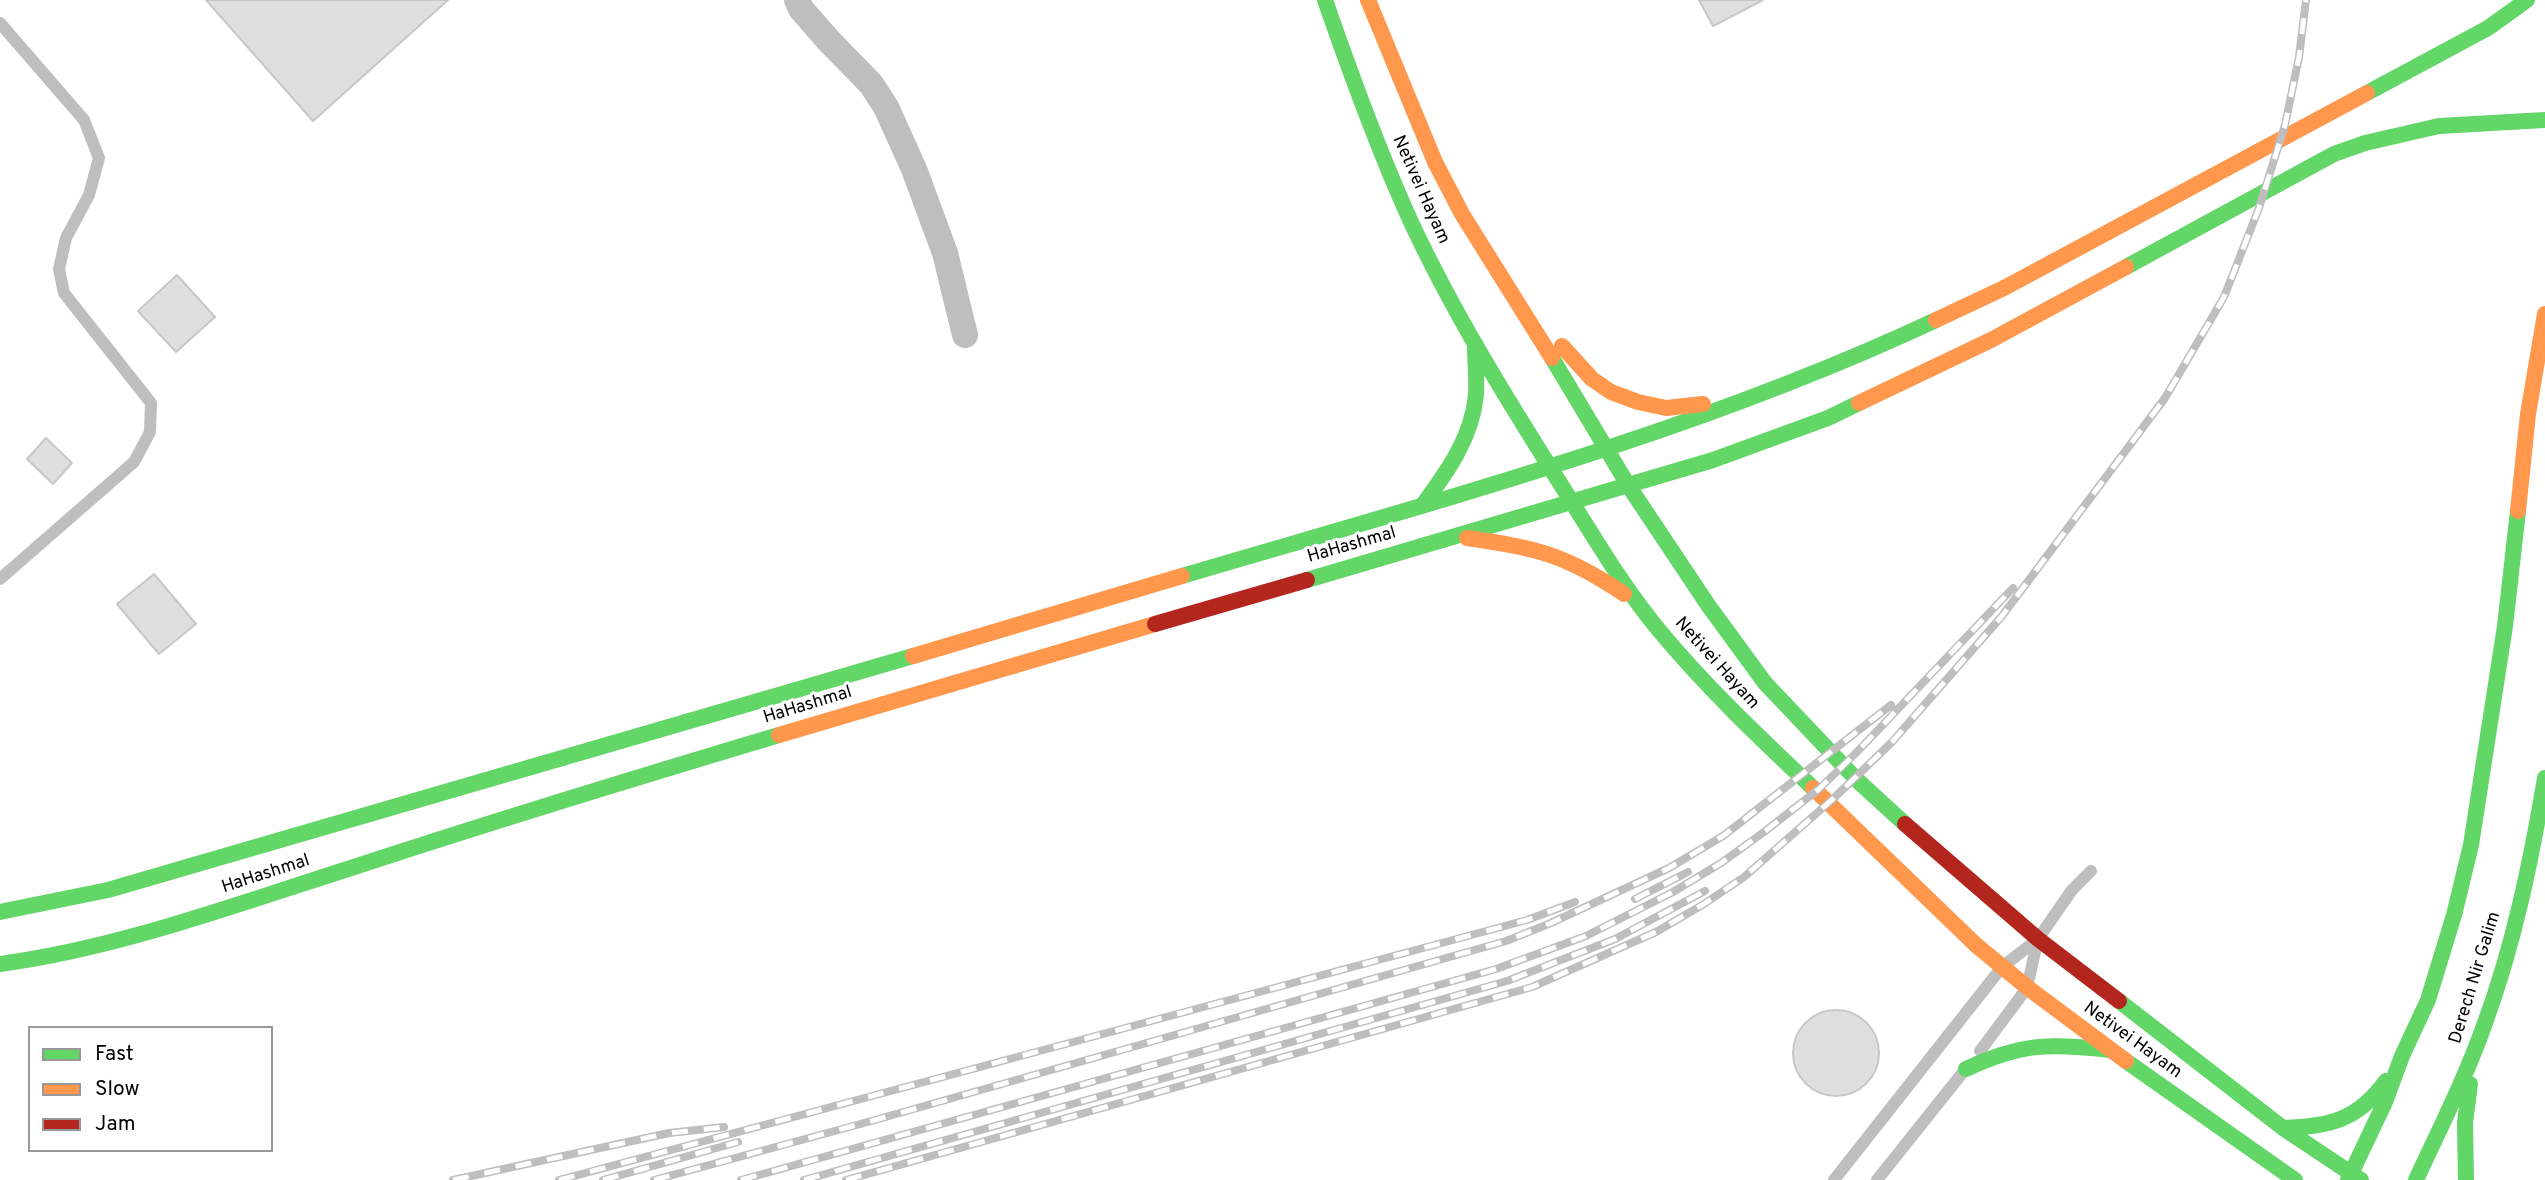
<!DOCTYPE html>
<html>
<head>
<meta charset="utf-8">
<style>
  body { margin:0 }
  #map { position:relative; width:2545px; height:1180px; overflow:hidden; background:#fff; font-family:Overpass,sans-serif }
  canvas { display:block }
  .legend { position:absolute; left:28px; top:1026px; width:245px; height:126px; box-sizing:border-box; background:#fff; border:2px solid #999; margin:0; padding:9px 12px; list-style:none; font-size:21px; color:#000 }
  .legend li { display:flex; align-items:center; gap:14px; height:35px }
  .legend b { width:35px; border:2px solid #999 }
</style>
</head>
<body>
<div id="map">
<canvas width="2545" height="1180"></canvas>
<ul class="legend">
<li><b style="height:9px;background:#63d668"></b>Fast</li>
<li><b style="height:9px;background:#ff974d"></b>Slow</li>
<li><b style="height:9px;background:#b3261e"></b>Jam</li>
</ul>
</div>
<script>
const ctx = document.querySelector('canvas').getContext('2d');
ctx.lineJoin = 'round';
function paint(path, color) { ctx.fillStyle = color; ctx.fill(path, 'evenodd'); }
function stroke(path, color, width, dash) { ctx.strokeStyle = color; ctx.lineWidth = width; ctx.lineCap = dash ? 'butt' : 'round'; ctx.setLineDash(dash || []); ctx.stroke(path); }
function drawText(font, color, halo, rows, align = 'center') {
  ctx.font = font + ' Overpass,sans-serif'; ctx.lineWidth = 6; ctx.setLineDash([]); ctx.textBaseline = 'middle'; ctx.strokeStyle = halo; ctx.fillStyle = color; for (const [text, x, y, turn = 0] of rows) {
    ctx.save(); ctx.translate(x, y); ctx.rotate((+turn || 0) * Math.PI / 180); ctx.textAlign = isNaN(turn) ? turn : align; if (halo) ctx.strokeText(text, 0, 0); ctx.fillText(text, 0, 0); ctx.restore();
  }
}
const building = new Path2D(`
  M206 0H448L313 121Z
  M1699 0H1763L1713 26Z
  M177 275 215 317 176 352 138 311Z
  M46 438 72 463 53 484 27 459Z
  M154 574 196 624 159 654 117 604Z
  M1793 1053a43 43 0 1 1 86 0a43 43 0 1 1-86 0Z`);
paint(building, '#dfdfdf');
stroke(building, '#c7c7c7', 2);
stroke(new Path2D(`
  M0 23 84 120 99 158 89 195 66 238 59 269 64 293 151 403 150 432 134 462 0 579
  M1980 1051 2027 988 2037 943
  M1834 1180 2002 967 2038 939 2072 890 2091 871
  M1877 1180 1964 1071`), '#bebebe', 12);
stroke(new Path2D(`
  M797 0 801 9 829 41 871 84 886 107 914 169 945 253 965 335`), '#bebebe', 26);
stroke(new Path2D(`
  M1325 0C1351 75 1378 150 1411 222 1453 312 1505 396 1558 480 1590 530 1620 583 1658 629 1705 686 1759 737 1813 788
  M2367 93 2488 28 2527 0
  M2126 267 2334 154 2365 143 2439 126 2545 120
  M1552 358 1628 485 1708 605 1765 683 1858 781 1905 824
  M1422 506C1447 472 1472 438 1476 395 1477 379 1475 362 1475 346
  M1182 576C1436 501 1695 433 1936 320
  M1307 580 1713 460 1828 418 1859 403
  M0 912 108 890 913 656
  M0 964C119 948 234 905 348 869 491 822 635 778 779 735
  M2119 1001 2283 1128 2361 1180
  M2126 1061 2295 1180
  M1966 1069C2021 1043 2051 1043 2110 1050
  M2283 1128C2329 1127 2358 1120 2386 1081
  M2348 1180 2385 1102 2402 1056 2428 1000 2454 915 2471 845 2505 626 2518 511
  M2416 1180C2440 1128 2466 1077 2485 1023 2514 944 2531 861 2545 778
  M2466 1180 2465 1123 2470 1084`), '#63d668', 16);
stroke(new Path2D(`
  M1368 0 1435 162 1462 214 1552 358
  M1936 320 2004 288 2367 93
  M1562 346 1592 379 1611 392 1638 402 1666 408 1703 404
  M1859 403 1991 340 2126 267
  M2518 511 2528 414 2545 314
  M1467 538C1536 548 1565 554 1624 594
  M913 656 1182 576
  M779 735 1155 624
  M1813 788 1976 945 2028 988 2126 1061`), '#ff974d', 16);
stroke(new Path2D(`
  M1155 624 1307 580
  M1905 824 2038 939 2119 1001`), '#b3261e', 16);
const rail = new Path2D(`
  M1635 899 1688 872
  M453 1180 669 1133 724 1127
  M559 1180 1464 937 1527 920 1575 902
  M603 1180 738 1142
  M654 1180 875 1120 1506 941 1551 923 1669 868 1723 836 1891 705
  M741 1180 1496 969 1586 936 1673 892 1721 863 1764 832 1819 789 1857 752 2013 588
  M804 1180 1507 981 1615 939 1705 891
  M846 1180 1532 987 1656 932 1704 904 1744 877 1834 798 1892 742 2002 616 2165 398 2224 297 2259 208 2285 125 2299 57 2306 0`);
stroke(rail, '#bebebe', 8);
stroke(rail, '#fff', 5, [16]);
drawText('18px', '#000', '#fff', [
  ["Netivei Hayam",1420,190,66],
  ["HaHashmal",1352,546,-16],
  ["Netivei Hayam",1716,664,48],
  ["HaHashmal",808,706,-17],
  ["HaHashmal",266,875,-18],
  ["Derech Nir Galim",2476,978,-73],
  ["Netivei Hayam",2132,1041,36]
]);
</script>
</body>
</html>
